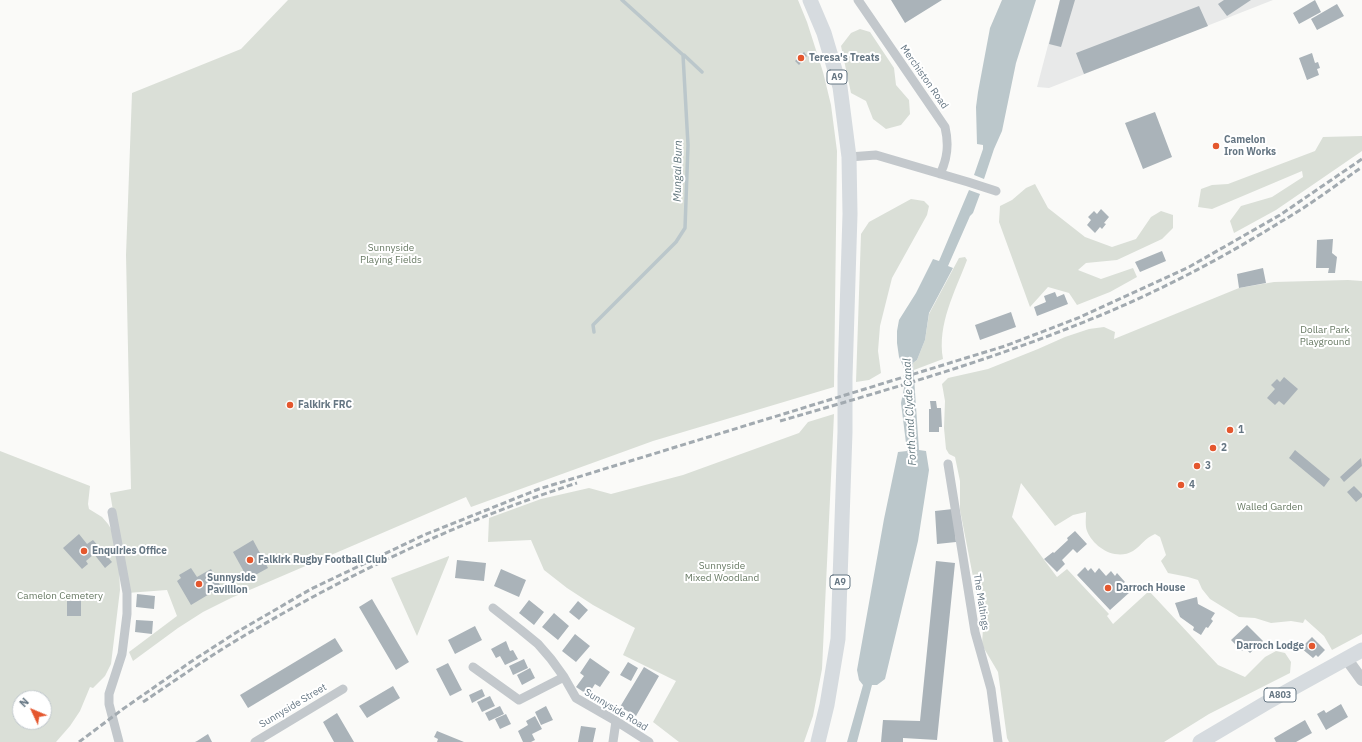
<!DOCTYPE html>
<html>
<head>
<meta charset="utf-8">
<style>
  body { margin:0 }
  #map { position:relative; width:1362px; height:742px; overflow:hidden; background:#fafaf8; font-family:"IBM Plex Sans",sans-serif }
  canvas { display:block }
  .north { position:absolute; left:12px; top:690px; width:40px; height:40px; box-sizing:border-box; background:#fff; border:1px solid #c1c8cd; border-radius:50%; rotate:314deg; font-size:11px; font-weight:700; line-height:16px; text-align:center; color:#657683 }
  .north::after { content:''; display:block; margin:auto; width:14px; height:18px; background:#e4572e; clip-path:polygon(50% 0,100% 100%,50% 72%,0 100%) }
</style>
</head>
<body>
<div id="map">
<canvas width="1362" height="742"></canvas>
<div class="north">N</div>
</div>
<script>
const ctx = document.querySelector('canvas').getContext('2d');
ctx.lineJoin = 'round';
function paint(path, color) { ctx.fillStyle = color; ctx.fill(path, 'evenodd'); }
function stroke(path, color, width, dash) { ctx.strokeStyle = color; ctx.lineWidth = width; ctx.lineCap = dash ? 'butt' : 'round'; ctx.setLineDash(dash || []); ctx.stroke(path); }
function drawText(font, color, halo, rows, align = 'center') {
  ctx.font = font + ' "IBM Plex Sans",sans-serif'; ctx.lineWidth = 4; ctx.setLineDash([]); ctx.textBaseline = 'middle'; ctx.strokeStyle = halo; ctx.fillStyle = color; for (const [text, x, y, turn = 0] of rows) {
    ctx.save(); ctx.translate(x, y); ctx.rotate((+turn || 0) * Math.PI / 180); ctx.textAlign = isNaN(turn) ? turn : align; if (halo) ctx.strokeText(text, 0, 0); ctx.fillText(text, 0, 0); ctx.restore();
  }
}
paint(new Path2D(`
  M1060 0H1273L1049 88 1037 87Z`), '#e8e9e9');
paint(new Path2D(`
  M288 0H798L807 22 823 72 831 105 837 151 834 387 653 441 471 507 466 497 231 598 203 612 178 628 133 661 129 652 177 616 167 590 127 593 110 493 131 489 126 255 132 93 241 49Z
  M860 29 870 32 894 68 896 85 909 100 910 114 901 125 886 129 873 119 866 101 851 93 841 46 851 33Z
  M1362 136V151L1276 210 1234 233 1230 221 1241 206 1272 197 1303 177 1302 171 1212 209 1198 207 1201 189 1212 185 1228 184 1315 151 1323 137Z
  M1035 184 1048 208 1085 237 1112 247 1136 239 1151 217 1161 211 1173 215V228L1162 239 1117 260 1086 263 1078 270 1101 279 1133 268 1137 277 1110 292 1077 305 1069 293 1048 287 1030 307 999 222 1000 206 1012 200 1026 188Z
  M911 199 924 201 929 206 927 215 892 278 880 326 878 351 881 373 869 380 856 382 861 234 869 222Z
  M965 257 967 260C955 292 937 324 943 359L914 370 913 363 917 360 925 340 929 314 959 258Z
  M1348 280 1362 281V634L1332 650 1324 636 1305 619 1303 623 1291 621 1271 623 1255 618 1239 617 1210 599 1202 589 1198 580 1188 577 1168 573 1161 561 1166 555 1160 537 1155 534C1145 538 1142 545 1133 551 1116 561 1094 548 1087 531 1085 526 1086 518 1086 512L1073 515 1055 526 1021 483 1012 517 1057 577 1067 569 1109 614 1107 616 1113 624 1149 591 1218 665 1245 677 1265 657 1276 651 1285 653 1291 662 1290 673 1209 714 1164 742H1009L1007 738 998 672 982 645 983 628 960 510V481L955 457 949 454 946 449 944 428 945 401 942 384 948 378 988 369 1038 349 1065 337 1089 329 1104 327 1115 332 1114 339 1239 288 1274 282Z
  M834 414 822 669 813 716 804 742H679L653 722 676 681 623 655 635 628 593 605 567 588 544 570 531 540 488 542 489 518 541 499 589 488 611 494 683 475 799 433 808 422Z
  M0 451 90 486 88 504 89 509 102 517 108 524 113 532 119 567 120 590 111 664 105 676 93 688 90 687 80 711 70 726 56 742H0ZM20 698H44V722H20Z
  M449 556V557L417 636 391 578Z`), '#dadfd7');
paint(new Path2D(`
  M1002 0H1036L1016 63 1002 131 994 149 984 179 974 175 983 149V145L977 144 976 107 978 92 990 28Z
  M969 190 980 194 973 213 970 216 948 266 953 268 929 313 925 340 917 360 913 363 919 450 926 451 929 470 918 541 885 679 877 685H872L857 742H847L863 685 859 680 857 670 884 519 898 452 907 451 901 403 905 383 904 368 899 357 897 343V331L899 320 916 293 933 259 939 261Z`), '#bbc7cb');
stroke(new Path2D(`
  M684 55 702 72
  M594 332 593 325 676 242 685 228 688 145 683 55 622 0`), '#bbc7cb', 3.5);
paint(new Path2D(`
  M891 0H942L905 23Z
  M1060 0H1075L1061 47 1049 44Z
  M1224 0H1251L1227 16 1218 4Z
  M1315 0 1321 12 1299 24 1293 13Z
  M1337 4 1344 16 1317 30 1311 19Z
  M1199 6 1208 26 1084 74 1076 53Z
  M804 52 807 56 799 65 795 61Z
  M1312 53 1315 63 1318 62 1320 68 1317 69 1319 75 1307 80 1299 58Z
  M1155 112 1172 157 1143 169 1125 123Z
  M1101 209 1109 217 1104 223 1106 224 1102 229 1100 227 1095 233 1087 225 1091 220 1088 217 1094 211 1097 214Z
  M1333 239 1332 253 1337 257 1335 273H1328L1329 268H1316L1317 240Z
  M1162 251 1166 261 1140 272 1135 262Z
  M1263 268 1266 283 1239 288 1237 274Z
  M1055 292 1057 297 1064 294 1068 304 1037 316 1034 307 1046 302 1044 296Z
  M1011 312 1016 327 980 340 975 325Z
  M1284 377 1298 389 1284 405 1279 401 1275 405 1267 398 1275 389 1271 385 1277 379 1280 382Z
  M930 401H936L937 408H941L942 427H939V432H929V409H931Z
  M1295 450 1330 479 1324 487 1289 458Z
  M1361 458 1362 466 1344 482 1340 477Z
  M1354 486 1362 494V497L1356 502 1347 492Z
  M953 509 956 542 937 544 935 511Z
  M1075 531 1087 544 1077 553 1073 549 1062 560 1065 564 1057 572 1044 559 1053 552 1054 553 1068 540 1067 538Z
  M79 534 87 544 93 540 112 562 105 568 94 554 86 561 88 564 82 569 63 548Z
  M253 540 268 568 248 579 233 552Z
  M457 560 486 563 484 581 455 578Z
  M936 561 955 563 937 740 903 738V742H881L883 720 920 721Z
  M1085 567 1088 571 1091 568 1095 573 1099 568 1106 576 1111 571 1115 576 1117 573 1125 582 1122 584 1130 592 1110 610 1077 575Z
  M191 568 197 577 211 569 221 587 191 605 177 581 181 578 179 575Z
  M501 569 526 580 519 597 494 586Z
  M137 594 155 596 154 609 136 607Z
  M1197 597 1198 604 1215 613 1211 619 1213 621 1208 628 1206 627 1201 635 1193 630 1194 627 1180 617 1175 603Z
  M67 598H81V616H67Z
  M372 599 409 662 396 670 359 607Z
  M529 600 544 612 534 625 519 613Z
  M578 601 588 610 579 620 569 612Z
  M554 613 569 626 558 640 542 627Z
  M136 620 153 621 152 634 135 632Z
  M1247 625 1263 641 1250 653 1245 648 1242 651 1231 640Z
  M475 626 482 640 455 654 448 640Z
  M575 634 590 646 576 662 562 651Z
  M1312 637 1325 650 1318 657 1316 655 1313 658 1301 648Z
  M335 638 343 651 248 708 240 695Z
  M506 641 510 651 513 650 518 659 505 665 500 656 496 658 491 649Z
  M590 658 610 672 600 687 595 684 588 695 576 687 584 676 580 673Z
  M524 659 528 668 513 675 509 666Z
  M628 662 638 668 631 681 620 675Z
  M448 663 462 690 450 696 436 669Z
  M644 667 659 676 636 716 620 707Z
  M530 668 535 678 522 685 517 675Z
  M393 686 400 698 367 718 359 706Z
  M482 689 485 696 472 703 469 695Z
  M490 696 495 706 482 712 477 702Z
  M1341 704 1348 717 1326 730 1317 714 1324 710 1326 713Z
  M500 706 504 714 489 721 485 713Z
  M546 706 553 720 541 725 535 712Z
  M337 713 354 742H334L323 722Z
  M506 714 511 724 500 729 495 719Z
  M535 716 542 729 532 734 535 740 531 742H523L518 731 528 725 526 721Z
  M1305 720 1312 733 1296 742H1276L1274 738Z
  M581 726 596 728 593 742H578Z
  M437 731 464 742H437L438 739 434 737Z
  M208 734 212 742H195L197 741Z`), '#aab3b9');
stroke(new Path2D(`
  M858 0 945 127C949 144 948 158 940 174
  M849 157 876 155 968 182 996 191
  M948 464 975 632 991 689 998 742
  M112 512 127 593V614L122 654 109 694V704L119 742
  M493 608 521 630 538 644 551 659 564 677 576 698 616 721 649 742
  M473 667 519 700 564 677
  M255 742 343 689
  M613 742 616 721`), '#c3c8cc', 9);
stroke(new Path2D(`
  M1346 658 1362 680`), '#c3c8cc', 12);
stroke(new Path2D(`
  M810 0 824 33 840 87 849 157 850 214 845 377V432L838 639 827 705 818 742
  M1200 742 1266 703 1362 650`), '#d6dbdf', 15);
stroke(new Path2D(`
  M780 421C880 392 982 363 1079 324 1150 296 1218 261 1282 221 1310 205 1336 185 1362 167
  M143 702C176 680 208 657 242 637 348 574 460 521 577 483
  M79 742 123 709 189 663 237 632 311 589 424 535 539 489 1005 346 1078 318 1189 267 1280 215 1362 159`), '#a2aab0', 3, [6, 3]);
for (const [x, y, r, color] of [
  [801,58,4,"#e4572e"],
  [1216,146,4,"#e4572e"],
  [290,405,4,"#e4572e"],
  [1230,430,4,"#e4572e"],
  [1213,448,4,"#e4572e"],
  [1197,466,4,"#e4572e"],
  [1181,485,4,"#e4572e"],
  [84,551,4,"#e4572e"],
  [250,560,4,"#e4572e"],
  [199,584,4,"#e4572e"],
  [1108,588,4,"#e4572e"],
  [1312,646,4,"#e4572e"]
]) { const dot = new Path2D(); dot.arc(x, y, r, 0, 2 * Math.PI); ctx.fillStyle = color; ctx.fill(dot); stroke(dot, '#fff', 1.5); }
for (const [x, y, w] of [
  [837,77,20],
  [840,582,20],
  [1280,695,32]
]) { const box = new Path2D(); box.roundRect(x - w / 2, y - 7, w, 14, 3); ctx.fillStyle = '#fff'; ctx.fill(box); stroke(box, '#657683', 1); }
drawText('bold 9px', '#657683', null, [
  ["A9",837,77],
  ["A9",840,582],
  ["A803",1280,695]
]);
drawText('bold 10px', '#657683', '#fff', [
  ["Teresa's Treats",809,58],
  ["Camelon",1224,140],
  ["Iron Works",1224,152],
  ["Falkirk FRC",298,405],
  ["1",1238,430],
  ["2",1221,448],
  ["3",1205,466],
  ["4",1189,485],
  ["Enquiries Office",92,551],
  ["Falkirk Rugby Football Club",258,560],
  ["Sunnyside",207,578],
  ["Pavillion",207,590],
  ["Darroch House",1116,588],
  ["Darroch Lodge",1304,646,"right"]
], 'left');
drawText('10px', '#657683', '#fff', [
  ["Merchiston Road",924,77,55],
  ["The Maltings",981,602,81],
  ["Sunnyside Street",293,706,-31],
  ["Sunnyside Road",616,710,31]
]);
drawText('10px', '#687a64', '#fff', [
  ["Sunnyside",391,248],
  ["Playing Fields",391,260],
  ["Dollar Park",1325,330],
  ["Playground",1325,342],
  ["Walled Garden",1270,507],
  ["Sunnyside",722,566],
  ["Mixed Woodland",722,578],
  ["Camelon Cemetery",60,596]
]);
drawText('italic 11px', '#60757c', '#fff', [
  ["Mungal Burn",678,171,-89],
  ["Forth and Clyde Canal",910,412,-93]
]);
</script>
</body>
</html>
